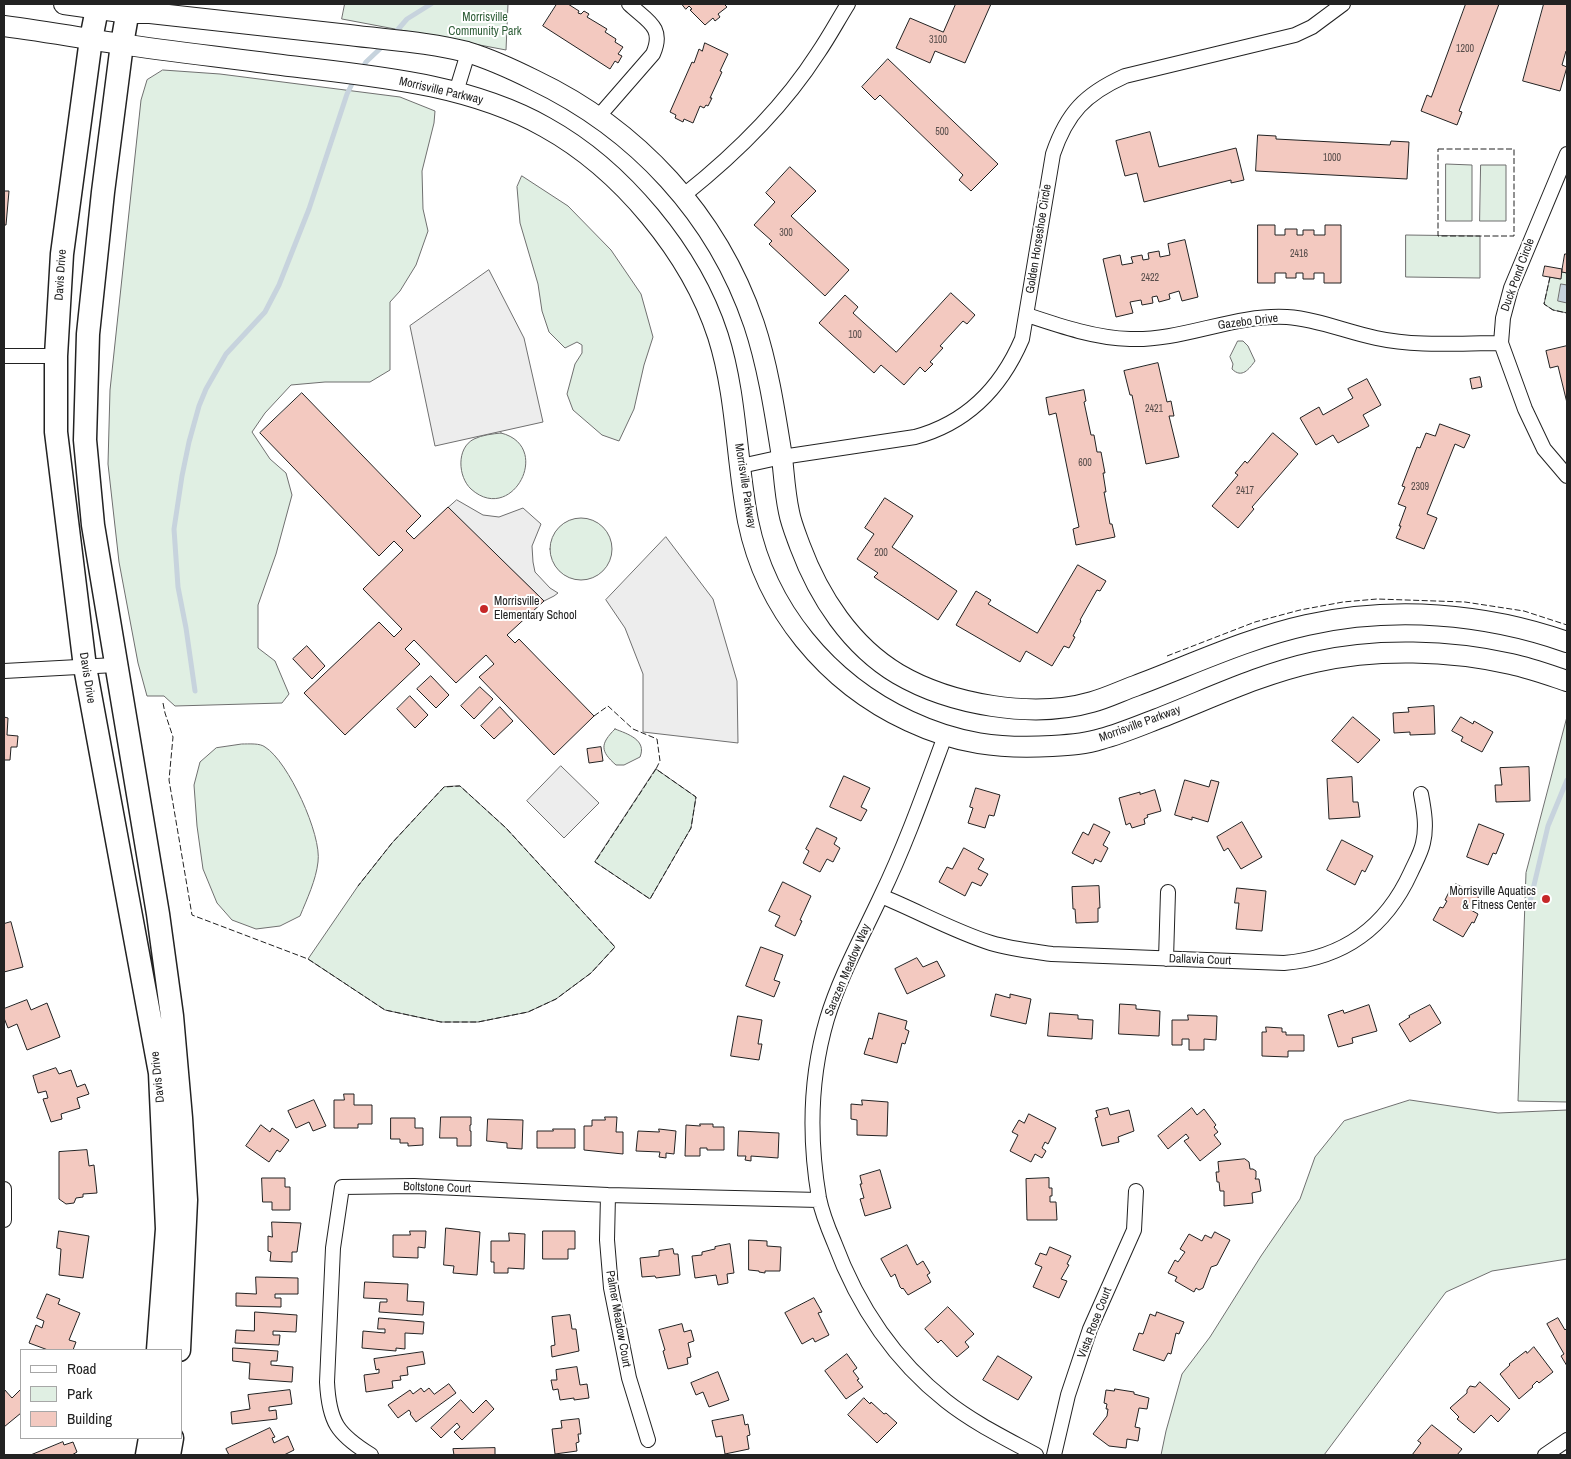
<!DOCTYPE html>
<html>
<head>
<meta charset="utf-8">
<style>
  body { margin:0 }
  #map { position:relative; width:1571px; height:1459px; overflow:hidden; background:#fff; font-family:"Archivo Narrow",sans-serif }
  canvas { display:block }
  .frame { position:absolute; inset:0; border:5px solid #222; pointer-events:none }
  .legend { position:absolute; left:20px; top:1349px; width:162px; height:90px; box-sizing:border-box; background:#fff; border:1px solid #a7a7a7; margin:0; padding:6px 9px; list-style:none; font-size:15px; color:#222 }
  .legend li { display:flex; align-items:center; gap:10px; height:25px }
  .legend b { width:25px; border:1px solid #a7a7a7 }
</style>
</head>
<body>
<div id="map">
<canvas width="1571" height="1459"></canvas>
<div class="frame"></div>
<ul class="legend">
<li><b style="height:6px;background:#fff"></b>Road</li>
<li><b style="height:14px;background:#e0efe3"></b>Park</li>
<li><b style="height:14px;background:#f3c9c0"></b>Building</li>
</ul>
</div>
<script>
const ctx = document.querySelector('canvas').getContext('2d');
ctx.lineJoin = 'round';
function paint(path, color) { ctx.fillStyle = color; ctx.fill(path, 'evenodd'); }
function stroke(path, color, width, dash) { ctx.strokeStyle = color; ctx.lineWidth = width; ctx.lineCap = dash ? 'butt' : 'round'; ctx.setLineDash(dash || []); ctx.stroke(path); }
function drawText(font, color, halo, rows, align = 'center') {
  ctx.font = font + ' "Archivo Narrow",sans-serif'; ctx.lineWidth = 4; ctx.setLineDash([]); ctx.textBaseline = 'middle'; ctx.strokeStyle = halo; ctx.fillStyle = color; for (const [text, x, y, turn = 0] of rows) {
    ctx.save(); ctx.translate(x, y); ctx.rotate((+turn || 0) * Math.PI / 180); ctx.textAlign = isNaN(turn) ? turn : align; if (halo) ctx.strokeText(text, 0, 0); ctx.fillText(text, 0, 0); ctx.restore();
  }
}
const green = new Path2D(`
  M345 4H508L506 50 342 19Z
  M163 70 220 74 400 97 435 111 434 123 422 171 423 209 428 231 416 265 400 291 390 302V370L370 382H325L291 385 265 413 252 432 270 459 286 473 292 495 276 554 258 605V648L275 661 289 694 282 703 175 706 164 696H147L138 663 119 562 108 464 110 390 141 100 147 80Z
  M1446 164 1472 165V221H1446Z
  M1481 165H1506V221H1480Z
  M522 176 568 206 611 250 641 294 653 337 644 365 634 409 619 441 602 435 573 410 567 394 575 364 582 353V345L577 342 565 348 549 332 542 311 538 284 520 223 517 187Z
  M1406 235 1480 236V278L1406 277Z
  M1562 272 1567 273V313L1553 310 1544 304 1550 277 1560 279Z
  M1238 341H1243L1248 346 1255 361C1249 369 1242 379 1232 369L1233 364 1230 357Z
  M501 433C554 446 512 526 471 489 458 477 456 448 474 439 482 435 492 434 501 433Z
  M550 549a31 31 0 1 1 62 0a31 31 0 1 1-62 0Z
  M1567 717V1102L1518 1101 1526 873Z
  M615 729C628 734 647 740 640 757L624 765H616C600 751 600 744 615 729Z
  M242 744C249 744 260 743 265 747 288 761 322 835 318 862 316 880 307 899 300 916L280 926 256 929 232 920 217 903 203 869 197 826 194 785 200 762 216 748Z
  M656 769 696 797 691 828 650 899 595 862Z
  M460 786 506 828 615 947 591 973 556 999 528 1012 478 1022H441L385 1010 308 959 358 886 392 843 444 787Z
  M1410 1100 1498 1113 1567 1110V1259L1492 1271 1446 1292 1324 1455H1161L1166 1431 1182 1374 1210 1337 1261 1256 1300 1199 1315 1157 1344 1121Z`);
paint(green, '#e0efe3');
stroke(green, '#6f6f6f', 1);
const parking = new Path2D(`
  M489 270 524 338 543 422 435 446 410 326Z
  M457 500 483 515 499 517 523 508 541 524 532 546 533 562 535 572 550 588 558 593 554 596 544 601 448 508Z
  M666 537 713 599 737 681 738 743 643 732V674L625 628 606 600Z
  M561 766 599 803 564 838 527 801Z`);
paint(parking, '#ededed');
stroke(parking, '#6f6f6f', 1);
const water = new Path2D(`
  M1561 284 1567 285V303L1558 301Z`);
paint(water, '#c7d3dd');
stroke(water, '#6f6f6f', 1);
stroke(new Path2D(`
  M394 34 407 19 431 4
  M362 69 366 62 385 44
  M195 691 186 628 178 587 174 529 182 476 189 442 199 406 206 389 226 354 265 312 279 285 309 209 347 94 355 78
  M1530 902 1548 826 1567 780`), '#c7d3dd', 5);
const building = new Path2D(`
  M557 4H568L579 11 578 13 581 14 584 11 589 14 587 17 607 29 605 32 616 39 615 42 623 47 618 54 622 56 618 63 615 61 610 69 543 26Z
  M682 4H724L727 7 718 14 720 17 715 21 713 18 705 25 690 10 692 9 689 6 686 9Z
  M956 4H991L965 63 935 51 930 63 896 48 910 18 943 32Z
  M1466 4H1499L1459 111 1462 112 1457 125 1421 111 1427 95 1431 97Z
  M1544 4H1567V51H1566L1562 65 1567 67 1560 91 1523 81Z
  M705 43 728 54 720 71 722 72 710 98H712L708 106 706 105 704 108 700 106 693 123 684 119 683 122 675 118 676 115 670 112 692 62 694 63 699 49 702 51Z
  M888 59 998 164 971 191 959 180 963 175 880 95 875 100 862 87Z
  M1150 132 1159 167 1236 148 1244 180 1231 183V180L1144 202 1137 173 1125 176 1116 141Z
  M1258 135 1276 136V139L1390 145 1391 141 1409 142 1407 179 1256 171Z
  M790 167 816 191 791 216 849 270 825 296 769 244 772 241 754 225 775 202 766 193Z
  M4 191H9L6 225H4Z
  M1258 225H1275V235H1285V229H1297V235H1303V230H1314V235H1325V225H1341V283H1324V273H1314V279H1303V273H1296V278H1286V273H1275V283H1258Z
  M1185 240 1198 297 1182 301 1179 291 1169 294 1170 299 1159 302 1157 296 1152 297 1153 303 1142 305 1141 300 1130 302 1133 313 1116 317 1103 259 1120 255 1122 265 1133 263 1131 257 1142 255 1143 260 1149 259 1148 253 1159 251 1160 257 1170 255 1168 244Z
  M1565 254H1567V273L1562 272Z
  M1545 266 1562 269 1561 279 1543 276Z
  M951 293 975 315 967 324 963 321 940 346 943 348 930 362 933 364 925 372 920 367 904 385 881 365 874 373 819 323 845 295 858 307 853 313 896 352Z
  M1567 346V403L1558 366 1550 368 1546 351Z
  M1158 363 1167 402 1171 401 1174 416H1169L1179 457 1146 464 1132 395H1130L1124 371Z
  M1480 377 1482 387 1472 389 1470 379Z
  M1367 379 1381 405 1363 415 1369 426 1338 443 1333 435 1316 445 1300 418 1319 407 1323 415 1353 398 1348 389Z
  M1084 390 1086 401 1084 402 1091 435H1094L1097 452H1101L1105 473H1103L1106 492H1104L1110 524H1112L1115 537 1076 545 1073 529 1079 527 1056 413 1049 415 1046 398Z
  M302 393 421 516 406 531 414 539 448 507 544 601 507 635 515 643 519 639 594 716 554 755 479 677 494 664 486 655 456 683 414 640 405 649 420 664 345 735 304 693 379 622 394 637 402 629 363 589 403 550 394 541 379 556 260 433Z
  M1440 424 1470 435 1464 448 1455 444 1427 514 1437 518 1424 549 1396 538 1401 526H1399L1406 507 1398 504 1405 487 1402 486 1417 447 1420 448 1426 433 1435 436Z
  M1273 433 1298 454 1252 507 1254 509 1238 528 1212 506 1238 475 1235 473 1245 461 1247 463Z
  M885 498 913 516 892 547 957 591 938 620 874 577 878 573 857 559 874 534 865 528Z
  M1078 565 1106 581 1100 591 1097 590 1080 620 1081 621 1073 636 1075 637 1069 648 1064 646 1052 666 1026 651 1020 662 956 625 976 591 991 600 988 604 1037 633Z
  M307 646 325 666 312 679 293 659Z
  M431 676 449 695 436 708 417 689Z
  M480 687 493 699 474 719 461 706Z
  M410 696 428 715 415 728 397 709Z
  M1434 706 1435 734 1410 735V732L1394 733 1393 713 1409 712 1408 708Z
  M500 707 513 721 494 739 481 726Z
  M4 717 8 718 7 735 18 736 17 747H11L10 760H4Z
  M1353 717 1380 740 1358 763 1332 741Z
  M1461 717 1473 724 1474 721 1493 732 1482 752 1461 741 1463 737 1452 731Z
  M601 747 603 761 589 763 587 749Z
  M1529 767 1530 801 1496 802 1495 785H1502L1500 768Z
  M844 776 870 788 861 807 867 810 861 821 830 807Z
  M1352 777 1353 802H1358L1360 817 1329 819 1327 779Z
  M1185 780 1209 787 1211 780 1219 782 1208 822 1192 817V820L1175 815Z
  M976 788 1000 795 994 816 989 815 985 828 968 823 973 808 970 807Z
  M1155 790 1161 811 1147 815 1148 817 1144 819 1145 824 1132 828 1130 823 1126 825 1119 798 1140 792V794Z
  M1242 822 1262 857 1241 869 1228 848 1224 851 1217 837Z
  M1094 824 1110 832 1103 845 1108 848 1101 862 1095 859 1093 864 1072 853 1083 832 1088 835Z
  M1479 824 1504 834 1496 854 1493 853 1488 865 1467 857Z
  M817 828 837 838 834 844 840 848 833 862 827 859 820 872 803 863 809 851 806 849Z
  M1342 840 1373 856 1365 872 1362 870 1355 885 1327 870Z
  M964 848 984 859 978 869 988 874 981 886 972 882 965 896 939 882 947 867 952 869Z
  M783 882 811 896 800 920 802 921 795 936 775 926 780 916 769 911Z
  M1456 884 1479 896 1471 910 1478 914 1474 923 1472 922 1463 937 1433 920 1440 907 1443 908 1447 901 1445 900 1450 890 1452 892Z
  M1099 886 1100 908H1098V922L1076 923 1075 909H1073L1072 887Z
  M1237 888 1266 891 1262 931 1236 929 1239 903H1235Z
  M11 922 23 967 4 972V924Z
  M761 947 783 955 774 980 780 982 774 997 746 986Z
  M917 958 923 967 937 961 945 976 907 994 895 969Z
  M996 994 1010 998V994L1031 999 1026 1024 991 1016Z
  M27 1000 31 1010 47 1003 60 1037 27 1050 17 1024 8 1028 4 1018V1009Z
  M1120 1004 1136 1005V1009L1160 1011 1159 1036 1119 1034Z
  M1369 1005 1377 1031 1352 1038 1353 1043 1338 1047 1328 1015 1343 1010 1344 1013Z
  M1430 1005 1441 1023 1410 1042 1399 1024 1410 1017 1409 1016Z
  M879 1013 907 1021 905 1029 909 1031 905 1044 902 1043 897 1063 864 1054 869 1038 872 1039Z
  M1050 1013 1078 1015V1019L1093 1020 1092 1039 1048 1036Z
  M1188 1015 1217 1016 1216 1040 1204 1039V1050H1189V1039H1182V1045H1172V1020H1188Z
  M738 1016 762 1020 758 1044H762L759 1060 731 1056Z
  M1266 1027 1282 1028V1032H1286V1035H1304V1051H1288V1057L1262 1056V1032H1266Z
  M56 1068 59 1074 71 1070 77 1087 85 1084 89 1094 77 1098 80 1108 61 1114 62 1119 51 1122 43 1099 48 1098 46 1091 38 1093 33 1076Z
  M344 1094H354V1105H372V1124H358V1128H334V1100H344Z
  M314 1100 326 1126 313 1131 309 1122 296 1128 288 1111Z
  M862 1100 888 1102 887 1136 857 1135V1120L851 1119V1104L862 1105Z
  M1108 1108 1110 1115 1129 1110 1134 1131 1118 1137 1119 1142 1102 1146 1095 1118 1098 1117 1096 1111Z
  M1192 1108 1197 1115 1204 1109 1216 1125 1214 1127 1218 1132 1214 1135 1221 1144 1200 1161 1184 1141 1189 1138 1186 1134 1168 1149 1158 1136Z
  M1029 1114 1056 1128 1048 1144 1045 1142 1042 1148 1046 1151 1042 1158 1035 1154 1031 1162 1010 1151 1018 1135 1012 1132 1019 1120 1024 1123Z
  M441 1117H471V1125H470V1131H471V1146H457V1138H440Z
  M605 1117H617L616 1132H623V1154L584 1150V1126H592V1120H605Z
  M391 1118H415V1128H423V1145L408 1146V1143H400V1139H391Z
  M488 1119 523 1120 522 1149 507 1148V1143L487 1141Z
  M700 1124H713V1127H724V1150H707V1148H700V1156H685L686 1125 700 1126Z
  M261 1125 270 1132 272 1128 289 1140 280 1152 277 1150 269 1162 246 1146Z
  M553 1129H575V1148H537V1131H553Z
  M659 1129 676 1131 674 1154 666 1153V1158L659 1157 660 1152 636 1151 638 1131 659 1132Z
  M739 1131 779 1133 778 1158 751 1156V1161L745 1160 746 1156H738Z
  M87 1150 89 1166 94 1165 97 1193 83 1194V1197L76 1198 74 1203 66 1204 59 1199V1152Z
  M1245 1159 1249 1162 1250 1169H1253L1256 1171V1177L1255 1179H1259L1261 1191 1252 1193 1253 1203 1224 1206V1191H1220L1219 1182H1217L1216 1172H1219L1218 1162Z
  M880 1170 891 1208 865 1216 860 1199 864 1198 860 1184H862L860 1176Z
  M262 1178H285V1187H290V1210H272V1202H263Z
  M1049 1178V1188H1052V1196H1050V1202H1056L1057 1220H1027L1026 1179Z
  M272 1222 301 1223 297 1252H292V1262L270 1261 271 1252 268 1251V1236L272 1237Z
  M446 1228 480 1232 477 1275 453 1273 454 1266 444 1265Z
  M59 1231 89 1236 83 1278 59 1275 61 1249 57 1248Z
  M410 1231H426L425 1248 418 1247V1258L393 1257V1235H410Z
  M543 1231H575V1249H568V1259H543Z
  M1215 1232 1230 1240 1217 1265 1211 1267 1203 1288 1199 1290 1196 1288 1194 1292 1175 1281 1177 1277 1168 1273 1175 1260 1178 1262 1185 1252 1180 1249 1189 1234 1202 1241 1205 1235 1211 1238Z
  M509 1233 525 1234 524 1269 508 1268V1273H494V1262H491V1241H509Z
  M749 1240 767 1241V1246L781 1247 780 1271H765V1273L759 1272V1271L749 1270Z
  M730 1244 734 1273 727 1274 728 1283 718 1285 716 1275 695 1278 692 1256 702 1255V1252L715 1249V1247Z
  M907 1245 917 1265 923 1261 930 1273 927 1275 931 1282 908 1295 903 1288 902 1289 900 1287 895 1274 891 1277 881 1259Z
  M1050 1247 1071 1256 1067 1264 1069 1265 1061 1279 1067 1281 1059 1298 1033 1287 1042 1267 1035 1264 1040 1253 1046 1255Z
  M673 1249 674 1254H678L680 1275 656 1278 655 1276 642 1277 640 1258 659 1256V1251Z
  M256 1277 298 1278V1294H275V1298H281V1307L236 1306V1293L256 1294Z
  M365 1282 408 1284 407 1301 424 1302 423 1315 379 1312 380 1302H387V1299L364 1298Z
  M47 1294 60 1299 58 1304 80 1313 69 1340 76 1342 73 1350H48L29 1343 36 1325 42 1328 44 1321 37 1318Z
  M814 1298 822 1312 818 1313 829 1335 815 1342 813 1338 802 1344 785 1313Z
  M948 1307 974 1334 965 1342 969 1347 957 1357 941 1340 938 1343 925 1329Z
  M255 1312 297 1315 296 1332 273 1331V1335H280L279 1345 235 1343 236 1330 254 1331Z
  M1157 1312 1184 1322 1179 1334 1176 1333 1171 1354 1168 1353 1164 1361 1133 1350 1139 1333 1143 1334 1150 1314 1155 1316Z
  M570 1315 572 1329H576L579 1351 552 1357 551 1346 555 1345 552 1317Z
  M379 1318 424 1322 423 1334 405 1333V1349L396 1348V1351L362 1348 363 1331 385 1333V1329H378Z
  M1558 1318 1565 1330 1567 1328V1366L1561 1356 1564 1354 1547 1324Z
  M682 1324 684 1332 691 1330 694 1341 688 1343 691 1357 687 1358 688 1364 668 1369 663 1351 665 1350 659 1330Z
  M1534 1347 1553 1372 1539 1383 1537 1381 1532 1386 1533 1387 1519 1399 1500 1374 1510 1365 1509 1364 1526 1351 1527 1353Z
  M233 1348 278 1351 277 1361H271V1365L293 1367 292 1382 249 1379 250 1363 233 1361Z
  M423 1352 425 1364 407 1367 408 1375 400 1376 401 1380 392 1381 393 1388 366 1392 364 1375 379 1373V1369L376 1370 374 1359Z
  M847 1354 857 1368 853 1371 859 1379 857 1380 863 1387 846 1399 825 1371Z
  M998 1356 1032 1377 1018 1400 983 1380Z
  M577 1367 580 1385 587 1384 589 1398 574 1400V1398L560 1400 558 1389 553 1390 551 1380H557L556 1370Z
  M718 1372 729 1400 709 1407 703 1392 696 1395 691 1383Z
  M1480 1382 1510 1409 1498 1422 1491 1415 1474 1433 1457 1419 1459 1417 1450 1408 1467 1393V1390L1470 1386 1475 1387Z
  M449 1384 456 1393 416 1422 410 1414 411 1413 409 1410 398 1418 388 1405 410 1390 413 1394 421 1388 424 1392 429 1388 434 1394Z
  M4 1389 12 1398 21 1389V1413L4 1427Z
  M1115 1389 1134 1392V1394L1149 1398 1147 1409 1139 1408 1135 1427 1140 1428 1138 1441 1127 1439 1126 1448 1109 1446 1093 1434 1107 1416 1108 1409H1106L1107 1404 1104 1403 1106 1390 1114 1391Z
  M290 1390 292 1404 269 1407V1411L276 1410 277 1419 232 1424 231 1412 250 1409 248 1395Z
  M864 1398 870 1404 871 1402 884 1414 886 1413 897 1423 877 1443 848 1415Z
  M461 1400 473 1413 486 1400 494 1409 462 1440 454 1432 460 1427 457 1423 441 1438 431 1428Z
  M743 1415 745 1425 748 1424 750 1435 747 1436 749 1449 725 1454 722 1436 716 1437 712 1421Z
  M579 1419 581 1434H578L579 1442 576 1443 577 1451 555 1454 552 1429 562 1428 561 1421Z
  M1432 1425 1462 1449 1457 1455H1412L1421 1443 1418 1441Z
  M270 1428 275 1437 272 1438 274 1443 288 1436 294 1450 284 1455H229L226 1449Z
  M63 1442 64 1445 73 1442 77 1452 72 1455H31Z
  M495 1448V1455H454L453 1449Z`);
paint(building, '#f3c9c0');
stroke(building, '#222', 1);
const minor = new Path2D(`
  M456 92 468 53
  M599 116 653 54C665 27 647 21 629 4
  M1567 154 1511 288 1503 318 1501 343 1525 409 1544 449 1567 476
  M684 195C733 156 784 106 818 53 829 37 838 20 848 4
  M1027 315C1060 326 1095 338 1130 339 1183 341 1234 314 1287 317 1317 319 1347 332 1376 338 1417 347 1459 343 1501 343
  M4 356H56
  M741 466 782 457 915 437C967 423 1001 388 1022 339L1053 154C1067 113 1085 94 1125 76L1295 35 1312 27 1343 4
  M4 671 115 665
  M945 736C925 790 906 844 881 896 862 937 840 976 827 1019 810 1077 809 1139 819 1198 822 1213 828 1228 834 1242 857 1304 894 1360 946 1401 974 1423 1005 1438 1036 1455
  M881 896C918 911 953 931 991 943 1011 949 1031 951 1052 954L1284 963C1344 958 1386 927 1411 872 1415 863 1421 853 1423 843 1427 827 1424 810 1421 794
  M1166 959 1168 892
  M4 1189V1220
  M608 1195 607 1240 611 1288 629 1378 648 1440
  M371 1455C337 1434 329 1422 327 1382L333 1248 342 1187 414 1186 608 1195 819 1200
  M1054 1455 1068 1395 1090 1329 1134 1230 1136 1191
  M1545 1455 1567 1440`);
const secondary = new Path2D(`
  M64 4 128 13H150C217 20 283 28 349 35 388 40 429 42 467 52 490 59 512 69 534 80 637 129 717 215 754 324 768 366 775 413 782 457 784 475 785 494 789 512 791 523 796 535 800 546 819 597 851 646 898 674 951 705 1033 719 1092 702 1107 698 1121 691 1135 686 1191 665 1248 638 1307 625 1393 606 1484 613 1567 642
  M4 26C43 31 82 38 121 44 166 51 212 56 258 62 353 75 460 79 545 127 621 169 691 253 718 336 737 396 736 459 748 521 766 609 827 683 909 721 958 744 999 749 1052 746 1069 745 1086 744 1101 739 1120 734 1139 726 1157 719 1209 699 1260 674 1315 662 1376 648 1450 650 1511 664 1530 668 1549 675 1567 681`);
const primary = new Path2D(`
  M98 4 91 39 62 254 56 356V432L85 667 160 1073 167 1229 158 1350
  M129 4 122 44 103 192 88 334 85 440 93 525 158 914 172 1016 181 1118 186 1200 179 1350
  M147 1455 150 1438
  M169 1455 172 1438`);
stroke(minor, '#222', 16);
stroke(secondary, '#222', 22);
stroke(primary, '#222', 25);
stroke(minor, '#fff', 14);
stroke(secondary, '#fff', 20);
stroke(primary, '#fff', 22);
stroke(new Path2D(`
  M1438 149H1514V236H1438Z
  M1550 277 1544 304 1553 310 1567 313
  M1167 656 1255 622 1300 610 1343 602 1377 599 1465 602 1524 611 1567 625
  M163 703 165 713 173 737 169 780 192 915 308 959 385 1010 441 1022H478L528 1012 556 999 591 973 615 947 506 828 460 786 444 787 392 843 358 886
  M594 716 608 706 633 729 657 739 660 761 656 769 696 797 691 828 650 899 595 862 656 769`), '#222', 1, [6, 2.5]);
for (const [x, y, r, color] of [
  [484,609,5,"#c62828"],
  [1546,899,5,"#c62828"]
]) { const dot = new Path2D(); dot.arc(x, y, r, 0, 2 * Math.PI); ctx.fillStyle = color; ctx.fill(dot); stroke(dot, '#fff', 2); }
drawText('10px', '#564c4a', null, [
  ["3100",938,40],
  ["1200",1465,49],
  ["500",942,132],
  ["1000",1332,158],
  ["300",786,233],
  ["2416",1299,254],
  ["2422",1150,278],
  ["100",855,335],
  ["2421",1154,409],
  ["600",1085,463],
  ["2309",1420,487],
  ["2417",1245,491],
  ["200",881,553]
]);
drawText('12px', '#2f5e38', '#fff', [
  ["Morrisville",485,18],
  ["Community Park",485,32]
]);
drawText('12px', '#222', '#fff', [
  ["Morrisville Parkway",441,91,13],
  ["Golden Horseshoe Circle",1039,239,-81],
  ["Davis Drive",61,275,-86],
  ["Duck Pond Circle",1518,275,-70],
  ["Gazebo Drive",1248,322,-7],
  ["Morrisville Parkway",745,486,81],
  ["Davis Drive",87,678,81],
  ["Morrisville Parkway",1140,724,-20],
  ["Dallavia Court",1200,960,2],
  ["Sarazen Meadow Way",848,970,-67],
  ["Davis Drive",158,1077,-96],
  ["Boltstone Court",437,1188,2],
  ["Palmer Meadow Court",618,1319,80],
  ["Vista Rose Court",1095,1323,-69]
]);
drawText('12px', '#222', '#fff', [
  ["Morrisville",494,602],
  ["Elementary School",494,616],
  ["Morrisville Aquatics",1536,892,"right"],
  ["& Fitness Center",1536,906,"right"]
], 'left');
</script>
</body>
</html>
